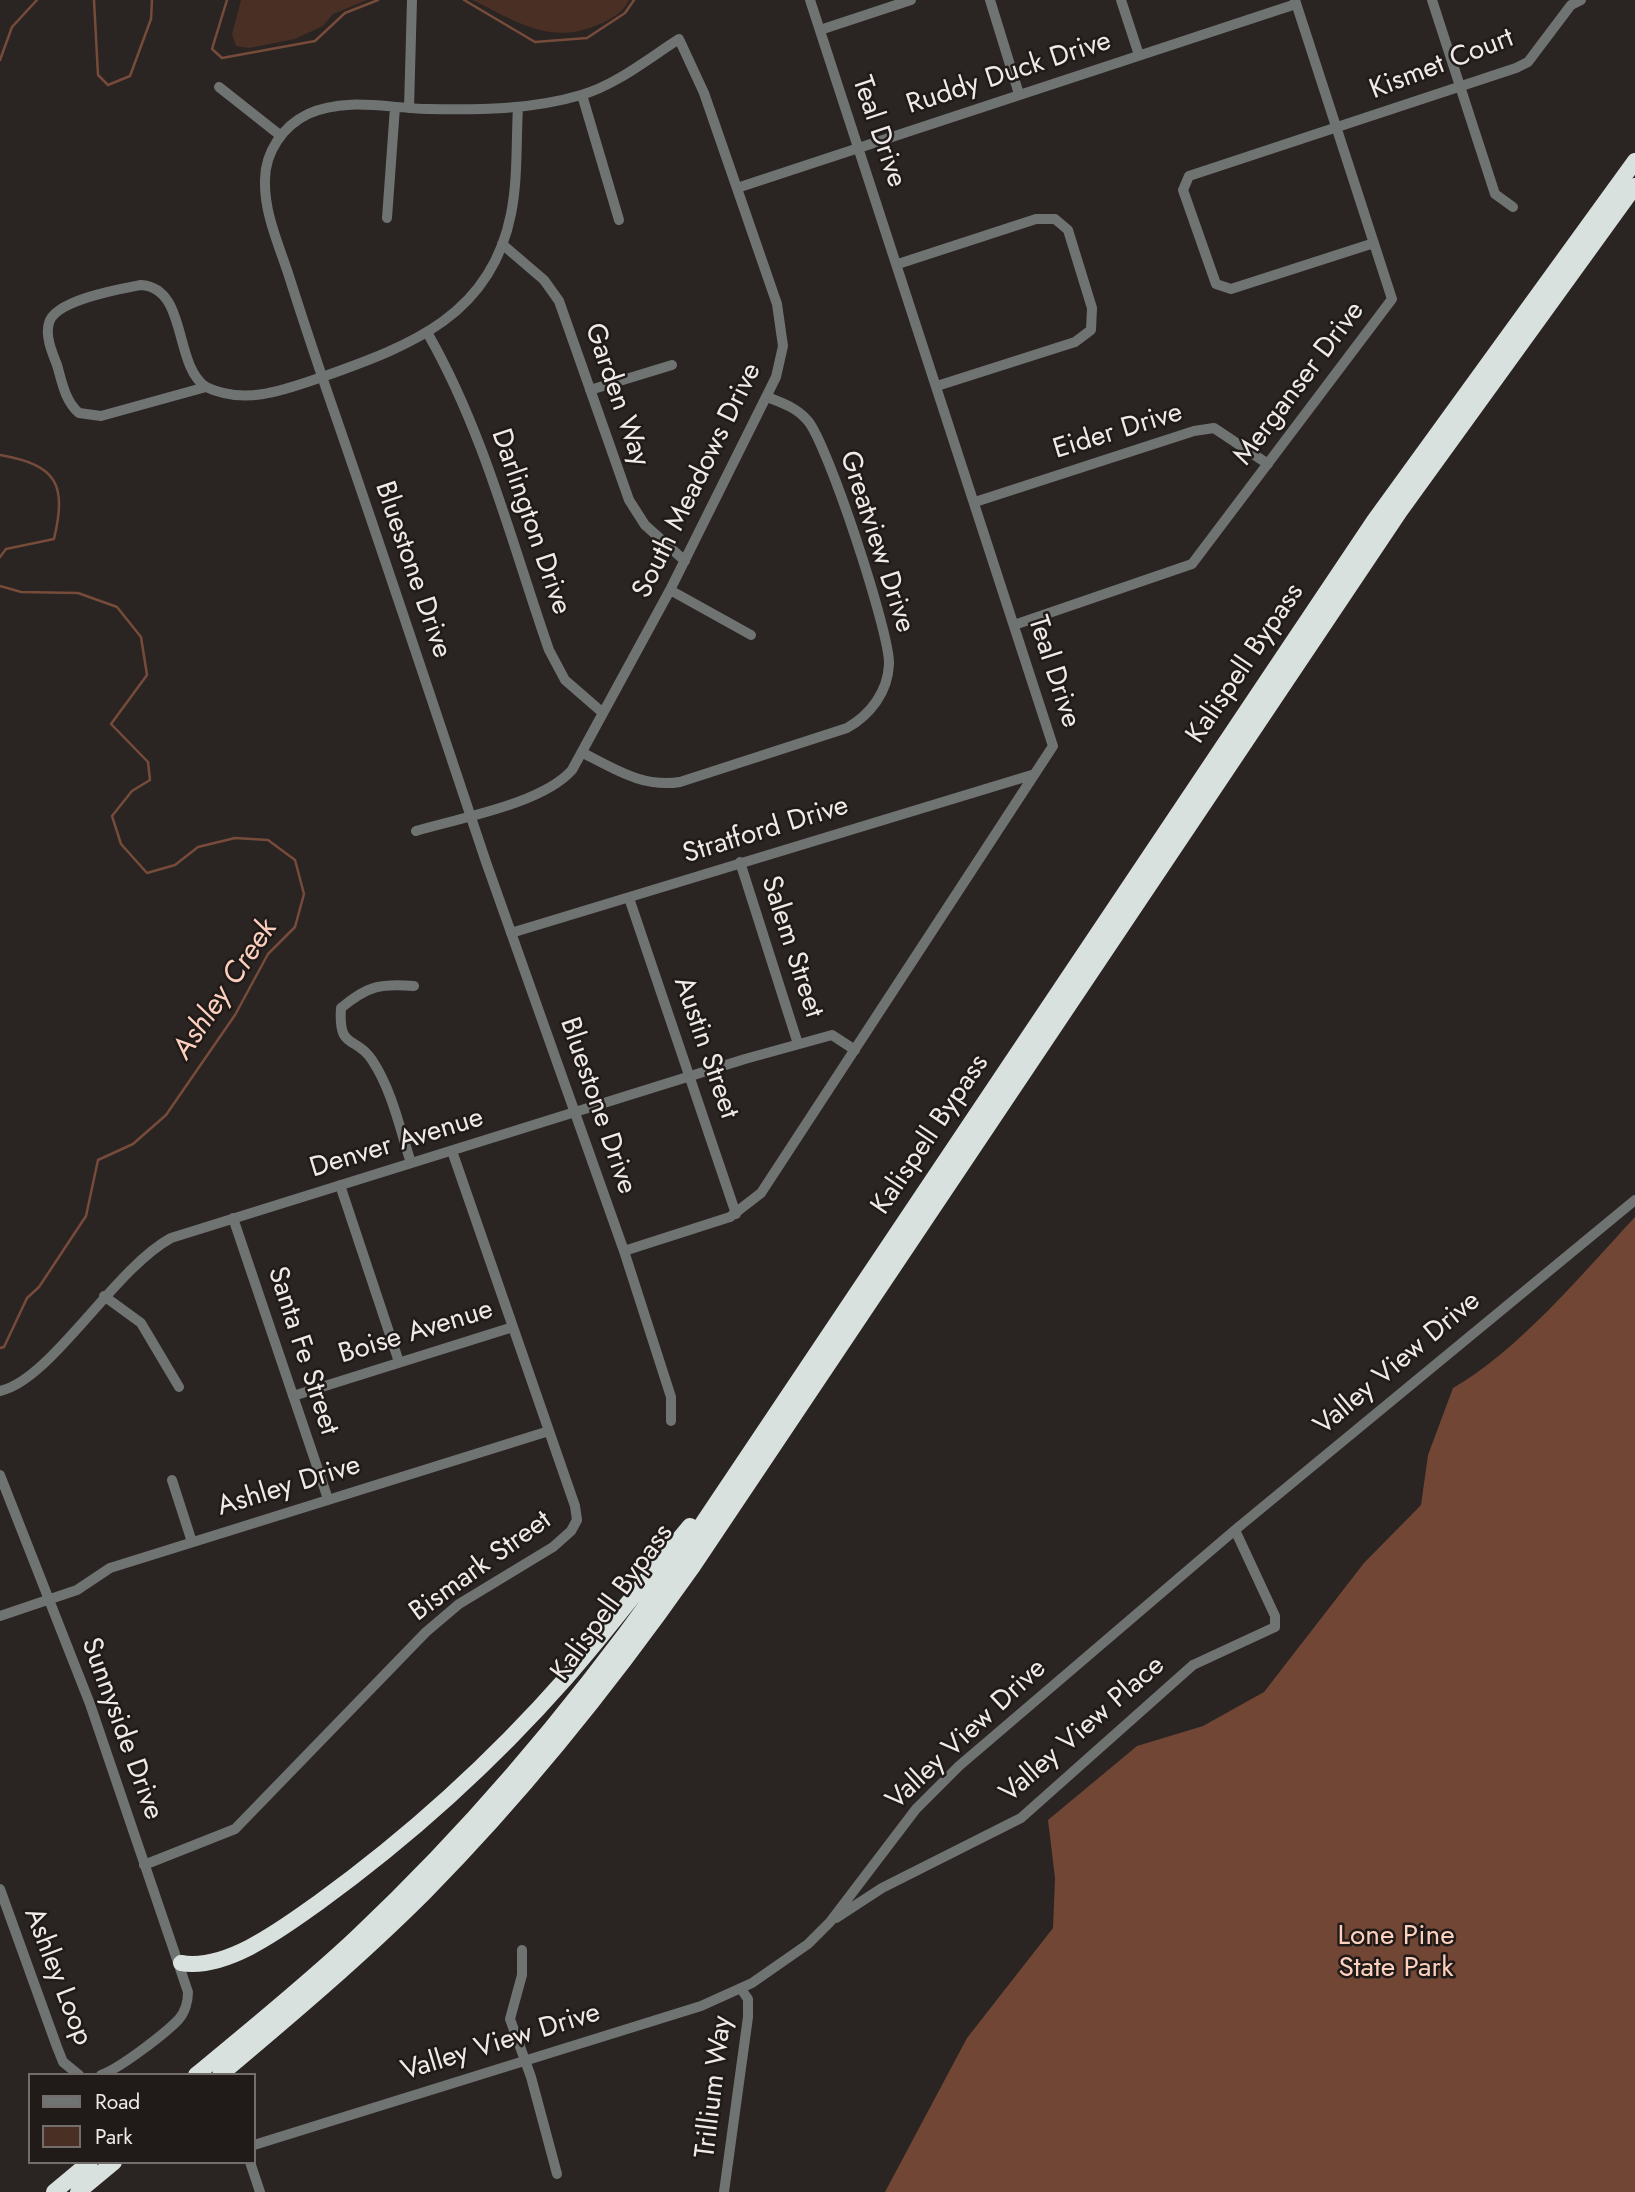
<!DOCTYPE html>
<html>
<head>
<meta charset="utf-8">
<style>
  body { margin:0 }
  #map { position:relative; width:1635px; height:2192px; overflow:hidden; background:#2a2422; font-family:Jost,sans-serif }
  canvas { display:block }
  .legend { position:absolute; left:28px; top:2073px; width:228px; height:91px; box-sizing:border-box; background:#201b18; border:2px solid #736e6c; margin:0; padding:9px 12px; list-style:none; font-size:21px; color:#efeae9 }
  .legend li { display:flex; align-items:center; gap:14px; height:35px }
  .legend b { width:35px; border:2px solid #736e6c }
</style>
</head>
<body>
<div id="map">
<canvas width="1635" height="2192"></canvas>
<ul class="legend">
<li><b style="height:9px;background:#6f7372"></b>Road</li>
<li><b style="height:19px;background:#4a2f24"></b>Park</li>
</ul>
</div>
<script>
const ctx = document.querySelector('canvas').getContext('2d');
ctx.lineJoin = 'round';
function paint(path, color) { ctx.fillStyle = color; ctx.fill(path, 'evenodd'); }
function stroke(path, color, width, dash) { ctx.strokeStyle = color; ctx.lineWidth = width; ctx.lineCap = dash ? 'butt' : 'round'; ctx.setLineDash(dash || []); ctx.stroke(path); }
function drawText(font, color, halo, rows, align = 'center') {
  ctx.font = font + ' Jost,sans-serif'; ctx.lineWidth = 5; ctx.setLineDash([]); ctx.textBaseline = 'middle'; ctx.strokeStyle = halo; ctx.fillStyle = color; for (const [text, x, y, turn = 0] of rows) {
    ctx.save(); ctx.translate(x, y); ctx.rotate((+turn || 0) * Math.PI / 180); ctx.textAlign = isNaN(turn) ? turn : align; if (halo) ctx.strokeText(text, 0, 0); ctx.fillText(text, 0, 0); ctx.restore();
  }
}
paint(new Path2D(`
  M241 0H367L333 14 323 26 295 39 249 48 236 46 232 34Z
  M472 0H629C622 14 610 20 595 26 547 45 515 20 472 0Z`), '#4a2f24');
paint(new Path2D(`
  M1635 1217V2192H885L967 2038 1053 1928 1055 1878 1048 1820 1137 1746 1203 1726 1264 1692 1364 1563 1421 1505 1428 1455 1453 1388C1517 1352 1584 1272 1635 1217Z`), '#714635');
stroke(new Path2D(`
  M94 0 98 75 108 85 130 76 151 19 152 0
  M227 0 212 49 222 58 315 41 345 13 378 0
  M464 0 535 42 587 38 625 13 634 0
  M0 60 12 27 37 0
  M0 455C57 465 67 484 54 539L6 549 0 557
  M0 586 21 592 78 593 117 607 141 637 147 675 111 724 148 762 150 780 132 791 112 816 121 844 147 873 175 865 198 847 235 838 268 840 295 860 304 894 295 927 268 954 235 1015 166 1115 133 1144 98 1160 86 1216 39 1287 27 1298 4 1347 0 1348`), '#774b3a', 2.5);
stroke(new Path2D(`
  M990 0 1019 94
  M1121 0 1139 55
  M1432 0 1495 194 1513 207
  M820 30 911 0
  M219 87 281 136
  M582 95 619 220
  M409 108 412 0
  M737 188 1296 4
  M387 218 395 107
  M1374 243 1231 289 1216 284 1183 190 1189 176 1516 68 1528 62 1571 5 1581 0
  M502 244 544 280 559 301 629 500 645 525 685 561
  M898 264 1036 219H1055L1068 230 1092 308 1091 330 1075 342 937 386
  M141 285C188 288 173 365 206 387L101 416 79 413C65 401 62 382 57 365 52 352 45 336 49 323 55 300 120 289 141 285Z
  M428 334C484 432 512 544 549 650L565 680 603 713
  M206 387C246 406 287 389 325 376 412 345 491 315 511 214 518 179 516 142 518 107
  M590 390 672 365
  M975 502 1194 431 1214 428 1268 464
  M670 590 751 635
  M1014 625 1192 564 1392 299 1295 0
  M583 753C615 769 643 788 680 782L847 728C870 715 888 692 889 664 890 633 828 445 808 421 797 408 783 403 767 397
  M416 831C459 818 542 804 572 770L670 590 776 377 783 346 777 304 704 93 679 39C649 58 616 85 581 95 531 110 478 110 427 109 388 108 345 97 308 114 283 126 265 152 265 180 264 212 278 243 288 273 301 314 315 356 329 397 383 552 434 707 486 862L624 1251 671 1397V1421
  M740 862 798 1044
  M629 898 736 1214
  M511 933 1035 774
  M411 1163C400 1129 392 1090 372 1060 356 1035 338 1051 341 1008 367 986 381 983 414 986
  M340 1185 399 1362
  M233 1218 328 1499
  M624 1251 730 1217 761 1193 1053 746 810 0
  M104 1296 141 1323 179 1387
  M0 1391C51 1380 114 1269 171 1238L745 1059 832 1035 855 1050
  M293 1396 513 1327
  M0 1475 90 1704 188 1992C188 2001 185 2012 179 2019 166 2033 119 2069 101 2075
  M172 1480 192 1542
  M0 1616 77 1590 110 1568 549 1431
  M144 1865 235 1829 426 1632 459 1604 553 1547 571 1531 577 1520 575 1506 452 1151
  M0 1889 57 2047 63 2062 79 2075
  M836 1918 882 1888 1021 1818 1193 1665 1275 1627V1616L1235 1530
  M522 1950V1975L510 2019 531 2077 557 2174
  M254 2145 701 2006 752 1983 808 1944 830 1922 916 1809 959 1766 1235 1530 1635 1200
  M250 2162 260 2192
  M724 2192 748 2017V1999L741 1989`), '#6f7372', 10);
stroke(new Path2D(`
  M181 1963C226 1971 283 1928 318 1903 409 1837 492 1762 566 1678 609 1629 648 1576 690 1526
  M196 2075C250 2030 306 1985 357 1937 471 1830 571 1711 662 1584L1374 521 1635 161
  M220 2075C290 2016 360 1957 425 1892 524 1792 610 1684 691 1569L1400 511 1635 186
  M54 2192 90 2162
  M78 2192 114 2162`), '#d8e1de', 16);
drawText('28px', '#efeae9', '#201b18', [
  ["Kismet Court",1442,65,-21],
  ["Ruddy Duck Drive",1009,74,-18],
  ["Teal Drive",878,132,71],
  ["Merganser Drive",1300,384,-53],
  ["Garden Way",616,395,71],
  ["Eider Drive",1118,432,-17],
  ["South Meadows Drive",698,481,-64],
  ["Darlington Drive",530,522,71],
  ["Greatview Drive",876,542,72],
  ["Bluestone Drive",412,570,71],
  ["Kalispell Bypass",1246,664,-56],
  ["Teal Drive",1053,672,72],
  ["Stratford Drive",766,831,-17],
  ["Salem Street",791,947,72],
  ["Austin Street",705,1048,71],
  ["Bluestone Drive",597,1106,71],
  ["Kalispell Bypass",931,1135,-56],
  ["Denver Avenue",397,1144,-17],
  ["Boise Avenue",416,1333,-17],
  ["Santa Fe Street",302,1351,72],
  ["Valley View Drive",1398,1364,-40],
  ["Ashley Drive",289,1487,-17],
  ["Bismark Street",481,1567,-36],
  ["Kalispell Bypass",613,1603,-54],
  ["Sunnyside Drive",121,1729,70],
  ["Valley View Place",1083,1730,-41],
  ["Valley View Drive",967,1735,-43],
  ["Ashley Loop",57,1977,69],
  ["Valley View Drive",501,2043,-17],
  ["Trillium Way",715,2087,-83]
]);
drawText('28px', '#fed0be', '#201b18', [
  ["Lone Pine",1396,1937],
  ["State Park",1396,1969]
]);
drawText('italic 30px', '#fdcfbe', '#201b18', [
  ["Ashley Creek",226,990,-56]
]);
</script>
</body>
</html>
